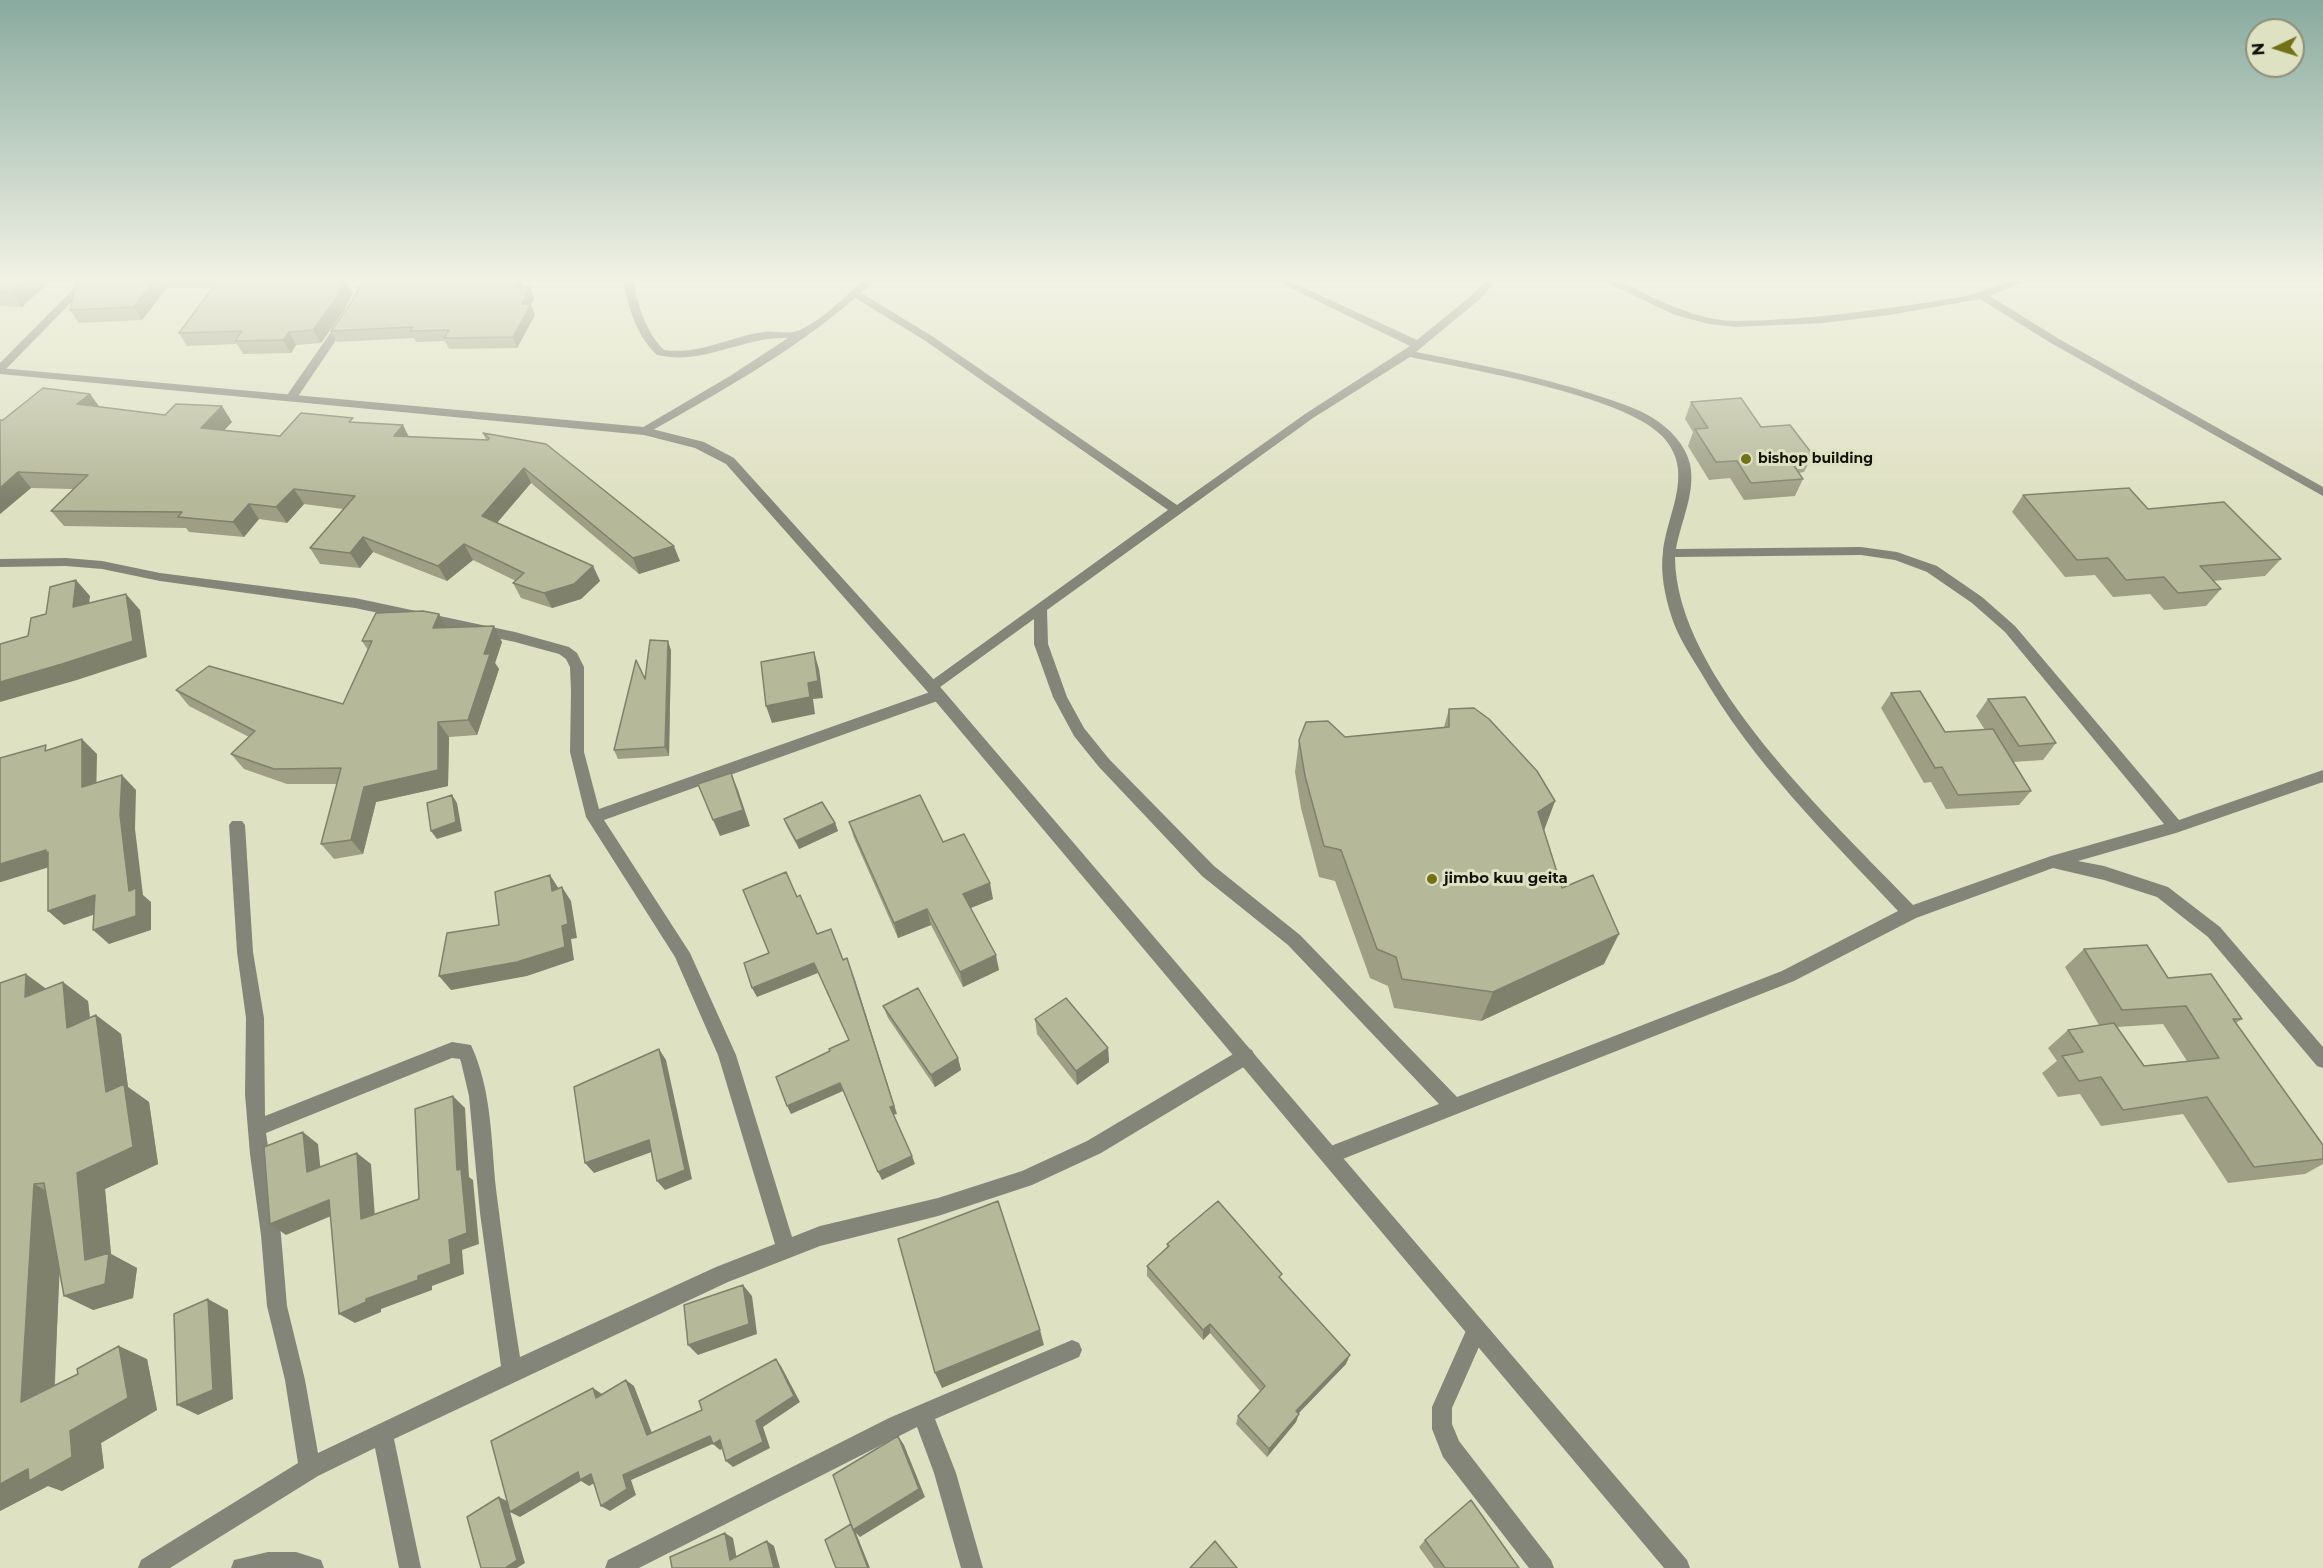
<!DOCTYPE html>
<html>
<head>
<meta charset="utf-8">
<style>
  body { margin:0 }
  #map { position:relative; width:2323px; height:1568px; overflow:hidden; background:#dfe1c3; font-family:Montserrat,sans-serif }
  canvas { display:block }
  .north { position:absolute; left:2245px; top:18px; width:60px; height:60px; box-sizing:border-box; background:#dfe1c3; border:2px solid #8d8f79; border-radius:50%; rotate:266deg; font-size:16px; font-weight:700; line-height:24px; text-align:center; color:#131409 }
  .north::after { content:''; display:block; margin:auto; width:21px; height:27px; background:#717218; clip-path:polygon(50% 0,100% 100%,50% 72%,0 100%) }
</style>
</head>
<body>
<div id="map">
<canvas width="2323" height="1568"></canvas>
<div class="north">N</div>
</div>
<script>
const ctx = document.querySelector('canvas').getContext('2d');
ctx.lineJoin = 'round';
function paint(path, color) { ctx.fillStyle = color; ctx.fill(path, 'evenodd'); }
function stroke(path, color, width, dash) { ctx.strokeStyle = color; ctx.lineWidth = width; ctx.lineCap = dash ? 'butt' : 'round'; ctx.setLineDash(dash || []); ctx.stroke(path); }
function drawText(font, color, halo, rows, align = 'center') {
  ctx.font = font + ' Montserrat,sans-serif'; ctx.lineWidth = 6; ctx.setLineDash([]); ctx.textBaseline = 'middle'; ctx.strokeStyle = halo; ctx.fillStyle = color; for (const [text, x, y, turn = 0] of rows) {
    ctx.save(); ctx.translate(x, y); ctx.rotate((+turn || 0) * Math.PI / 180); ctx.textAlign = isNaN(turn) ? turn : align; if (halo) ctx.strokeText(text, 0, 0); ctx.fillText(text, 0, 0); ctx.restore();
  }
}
paint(new Path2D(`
  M83 279H94L4 371 0 372V363Z
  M623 279H633C638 305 645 331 664 350 700 355 729 337 763 332 774 330 790 335 800 330 824 319 845 296 865 279H876L861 293 932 336 1177 505 1305 414 1410 346 1272 279H1285L1417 340 1472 295 1487 279H1498L1480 299 1416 352C1477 364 1540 376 1599 396 1617 402 1637 408 1653 418 1670 429 1685 444 1690 464 1696 492 1681 521 1676 549L1861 547 1897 552 1937 566 1982 597 2015 626 2179 820 2323 770V782L2176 833 2078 861 2104 866 2168 887 2220 927 2323 1047V1068L2317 1066 2208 937 2157 897 2104 880 2053 868 1916 918 1794 981 1330 1164 1323 1161 1321 1155 1323 1149 1439 1104 1288 945 1202 876 1099 767 1074 736 1053 697 1034 644V619L936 690H926L924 686 1168 510 924 340 855 298C793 352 719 392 648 433H640V429L730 376 788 338C743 336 703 366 657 355 636 335 628 307 623 279ZM1410 357C1468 369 1623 395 1662 436 1696 471 1667 513 1663 552 1660 572 1665 596 1671 615 1677 635 1689 653 1700 671 1752 762 1827 835 1898 911L1782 971 1457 1097 1300 935 1214 866 1109 759 1084 728 1067 697 1048 644 1047 610 1313 418ZM1861 555 1895 560 1927 572 1972 603 2005 632 2164 824 2051 856 1913 905C1834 822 1675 677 1675 557Z
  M1599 279C1618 279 1633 288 1650 296 1678 309 1706 321 1737 321 1812 320 1886 309 1960 297 1984 293 2006 279 2030 279L1990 296 2059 339 2323 487V496L2051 343 1980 299 1889 315 1823 323 1735 327 1709 324 1675 315Z
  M344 318 349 321 297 398 291 401 287 400 285 398 340 319Z
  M66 558 102 561 160 573 355 598 515 632 569 647 577 653 584 667V752L599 809 933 691H943L945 695 943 699 604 820 690 953 736 1055 792 1237 820 1226 938 1198 1022 1171 1087 1141 1240 1050 1246 1048 1252 1050 1255 1056 1252 1062 1101 1153 1032 1185 938 1216 820 1246 728 1282 394 1439 421 1568H399L375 1448 318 1476 170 1568H138L141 1560 298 1463 285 1380 267 1306 261 1235 250 1154 245 1094 246 1018 237 952 229 825 232 821H242L245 825 253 952 264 1018 265 1116 452 1042 471 1045C492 1090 491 1141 496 1189 503 1245 511 1301 520 1357L716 1267 775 1244 718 1055 675 957 586 817 570 752 571 692 570 667 566 659 559 654 515 642 355 608 160 581 102 569 66 566 0 567V559ZM452 1058 460 1059 461 1062 469 1096 480 1213 501 1366 318 1453 305 1380 287 1306 281 1235 266 1133Z
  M1476 1321 1483 1324 1486 1331 1452 1408V1424L1459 1441 1551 1560 1554 1568H1529L1443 1457 1432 1429V1407L1469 1324Z
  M1072 1340 1079 1343 1082 1350 1079 1357 935 1419 956 1473 983 1568H961L934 1473 917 1427 639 1568H605L608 1560 889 1418Z
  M268 1552H296L321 1560 324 1568H231L234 1560Z`), '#848579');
paint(new Path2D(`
  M0 368 644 427 704 442 734 458 936 682 1687 1560 1690 1568H1664L926 690 726 464 695 448 644 435 0 374Z`), '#848579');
paint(new Path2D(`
  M0 279 51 280 22 307 0 306Z
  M78 279H343L353 293 344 310 321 343 296 345 291 353 243 354 237 344 187 346 179 333 212 288H167L142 320 79 323 70 310Z
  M520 279 523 287 534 298 531 305 535 315 517 348 449 349 445 341 416 342 414 338 337 342 331 331 422 280Z
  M749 279H787V280L750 283Z
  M90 394 99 407 165 415 232 422 224 430 280 436 355 422 409 437 486 440 483 433 680 561 639 574 531 483 497 523 593 566 600 581 581 599 552 608 521 598 513 583 516 581 473 560 447 581 373 552 360 568 320 564 310 548 343 509 304 504 287 523 259 519 244 537 189 532 186 528 64 526 51 511 73 489 31 488 0 514V420H3Z
  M1691 402 1761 427 1813 455 1804 472 1799 473 1803 479 1795 496 1744 500 1730 478 1709 480 1688 446 1693 432 1685 419Z
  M2023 495 2148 509 2281 559 2265 576 2213 581 2221 589 2206 606 2164 610 2150 594 2113 597 2095 575 2065 577 2012 512Z
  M439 614 447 627 502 642 495 663 499 669 477 735 449 737 448 786 376 802 363 854 334 859 321 844 337 784H287L244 769 231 754 249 737 189 706 176 690 343 704 368 650 362 641Z
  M671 650 669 756 618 759 614 750 645 679Z
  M1891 693 1945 732 1985 730 1976 716 1988 699 2056 743 2043 760 2013 762 2031 791 2019 805 1946 809 1931 782 1924 783 1881 708Z
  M1449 709 1555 801 1544 830 1562 888 1604 964 1481 1021 1394 1008 1388 986 1370 978 1335 881 1319 877 1301 808 1295 772 1299 740 1345 737 1444 727Z
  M784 819 835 823 838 831 799 849 787 827Z
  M849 822 943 842 993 899 970 908 999 970 963 987 931 925 898 938 854 838Z
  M2084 949 2168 978 2242 1019 2236 1023 2323 1145V1164L2305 1174 2228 1183 2183 1114 2101 1126 2080 1094 2058 1097 2042 1073 2057 1061 2048 1048 2068 1030 2099 1025 2065 967ZM2163 1024 2187 1061 2144 1066 2117 1027Z
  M0 983 46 989 88 1001 90 1018 96 1015 121 1034 128 1087 149 1102 158 1164 105 1189 111 1254 137 1268 133 1298 93 1310 59 1271 55 1385 147 1359 157 1410 101 1443 104 1468 62 1491 48 1486 0 1511Z
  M883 1006 958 1058 961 1070 935 1087 888 1018Z
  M1035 1019 1108 1048 1109 1062 1077 1085 1037 1034Z
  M1167 1244 1281 1280 1346 1364 1298 1414 1296 1422 1267 1457 1236 1424 1238 1416 1260 1391 1210 1333 1203 1340 1147 1276V1266L1167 1247Z
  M1425 1540 1519 1568H1434L1419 1547Z`), '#9d9e84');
paint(new Path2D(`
  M25 279 51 280 22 307 11 293Z
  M155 279H161L167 288 142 320 134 307Z
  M518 279H520L523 288H514Z
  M346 280 353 293 344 310 321 343 313 330Z
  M530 287 534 298 531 305 535 315 517 348 513 337 522 304Z
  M289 332 296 345 291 353 283 340Z
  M90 394 101 409 77 404Z
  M222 406 232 422 211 444 201 428Z
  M403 425 411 441 394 436Z
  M524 468 531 483 490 531 482 516Z
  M18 472 31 488 0 514V488Z
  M294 489 304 504 287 523 276 507Z
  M249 504 259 519 244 537 233 522Z
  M363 537 373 552 360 568 350 553Z
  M464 544 473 560 447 581 438 566Z
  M674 546 680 561 639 574 633 558Z
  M593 566 600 581 581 599 552 608 544 593Z
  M76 580 90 596 87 623 73 607Z
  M126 594 140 610 147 657 77 680 0 702V682Z
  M439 614 449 630 433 628Z
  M494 626 502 642 495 663 499 669 477 735 468 720 484 654Z
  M668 641 671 650 669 756 665 747Z
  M814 652 819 669 823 698 813 699 815 714 772 723 766 706 808 683Z
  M438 722 449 737 448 786 376 802 363 854 351 840 364 787Z
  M82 739 97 754 96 802 82 787Z
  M731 773 738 790 750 826 720 836 713 820Z
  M122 775 136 790 135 829 143 895 151 902V930L109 944 93 930 129 891 120 815Z
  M452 795 457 803 462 831 437 839 431 831Z
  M1555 801 1543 833 1538 812Z
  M835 823 838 831 799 849 796 841Z
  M46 850 59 864 1 882H0V864Z
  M550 875 559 889 552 891Z
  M990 883 993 899 966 910 963 894Z
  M562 887 571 901 577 938 571 939 574 960 527 976 451 990 439 976 562 926Z
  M95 895 110 909 64 925 48 911Z
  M927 909 931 925 898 938 894 923Z
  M1619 934 1604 964 1481 1021 1493 992Z
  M996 955 999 970 963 987 960 972Z
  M814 963 818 973 757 997 752 988Z
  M851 967 897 1114 893 1115 890 1107Z
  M26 974 52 993 25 997Z
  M63 982 88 1001 93 1046 67 1028Z
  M96 1015 121 1034 128 1087 149 1102 158 1164 105 1189 111 1254 137 1268 133 1298 93 1310 64 1296 85 1260 77 1173 106 1092Z
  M1108 1048 1109 1062 1077 1085 1076 1071Z
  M659 1049 666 1060 692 1179 665 1190 657 1181Z
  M958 1058 961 1070 935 1087 931 1075Z
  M840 1083 843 1091 791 1114 787 1106Z
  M453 1096 465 1108 469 1177 473 1180 479 1244 462 1250 464 1274 432 1286V1290L381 1309V1312L355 1323 339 1314 366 1299 418 1276 449 1240 457 1170Z
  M303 1132 318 1144 322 1183 307 1172Z
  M649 1140 657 1150 594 1173 585 1163Z
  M357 1153 371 1164 376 1230 361 1219Z
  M912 1156 915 1164 882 1180 878 1172Z
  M34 1184 63 1200 53 1414 21 1402Z
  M329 1200 343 1211 286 1235 270 1224Z
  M743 1285 752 1296 757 1334 698 1355 688 1345Z
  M208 1299 228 1310 233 1399 198 1415 177 1405Z
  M1210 1324V1333L1203 1340V1330Z
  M1040 1330 1044 1345 942 1388 935 1373Z
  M119 1346 147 1359 157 1410 101 1443 104 1468 62 1491 48 1486 0 1511V1484L70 1431Z
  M1350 1355 1346 1364 1293 1419 1296 1411Z
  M776 1359 781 1366 800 1402 763 1427 770 1448 733 1467 726 1461 756 1421Z
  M626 1380 634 1386 655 1441 647 1435Z
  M593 1388 602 1394 596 1398Z
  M1299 1414 1296 1422 1267 1457 1269 1449Z
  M710 1436 720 1440 727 1446 720 1450 713 1444 717 1442 631 1480 636 1495 610 1511 601 1506 623 1475Z
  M898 1436 904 1445 925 1497 860 1537 856 1533 870 1568H868L851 1524Z
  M578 1472 591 1474 600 1480 589 1486 581 1481 520 1517 510 1512 525 1563 517 1568H505L499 1497 507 1501Z
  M725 1533 733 1538 738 1565 730 1560Z
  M767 1541 774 1546 780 1568H774Z`), '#7f816c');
const building = new Path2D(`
  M0 279H25L11 293 0 292Z
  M77 279H155L134 307 70 310Z
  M219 279H328L327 280H346L337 297 313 330 289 332 283 340 235 341 242 331 179 333Z
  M423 279H518L514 288 530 287 522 304H531L513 337 444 338 449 330 410 331 413 327 331 331 352 301 362 281 422 280Z
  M43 388 90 394 77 404 165 415 176 404 222 406 201 428 280 436 301 413 353 418 349 422 403 425 394 436 488 440 489 438 483 433 546 444 674 546 633 558 524 468 482 516 593 566 574 584 544 593 513 583 524 573 464 544 438 566 363 537 350 553 310 548 355 496 294 489 276 507 249 504 233 522 178 517 182 512 51 511 88 475 18 472 0 488V420H3Z
  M1741 398 1761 427 1790 425 1813 455 1788 457 1803 479 1751 483 1737 461 1716 462 1695 429 1708 428 1691 402Z
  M2129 488 2148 509 2224 502 2281 559 2200 566 2221 589 2178 593 2164 577 2126 580 2108 558 2077 560 2023 495Z
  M76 580 73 607 126 594 133 641 62 664 0 682V644L28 636 31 618 46 614 50 587Z
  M423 611 439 614 433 628 494 626 484 654H490L468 720 438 722V770L364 787 351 840 321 844 341 768 274 769 231 754 255 731 176 690 209 666 343 704 372 641H362L376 613Z
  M650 640 668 641 665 747 614 750 636 660 645 679Z
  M814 652 818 681 808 683 810 697 766 706 761 662Z
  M1920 691 1945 732 1993 729 2031 791 1958 795 1942 767 1935 768 1891 693Z
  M2025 697 2056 743 2019 746 1988 699Z
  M1474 708 1489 719 1537 771 1555 801 1538 812 1562 888 1593 875 1619 934 1493 992 1402 979 1396 957 1377 949 1341 850 1324 846 1305 776 1299 740 1306 722 1328 721 1345 737 1449 727V709Z
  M82 739V787L122 775 120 815 129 891 136 888V916L93 930 95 895 48 911V852L46 853V850L0 864V758L46 745 45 751Z
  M731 773 743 810 713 820 698 784Z
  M452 795 456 822 431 831 427 803Z
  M920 795 943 842 964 834 990 883 963 894 996 955 960 972 927 909 894 923 849 822Z
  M822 802 835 823 796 841 784 819Z
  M786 872 797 897 800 895 817 934 831 929 843 960 847 958 894 1106 890 1107 912 1156 878 1172 840 1083 787 1106 776 1077 830 1051 829 1049 849 1040 814 963 752 988 744 963 769 953 743 890Z
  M550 875 552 891 562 887 568 924 562 926 565 947 517 962 439 976 447 933 499 925 495 892Z
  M2147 945 2168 978 2211 974 2242 1019H2233L2323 1145V1159L2254 1167 2207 1097 2123 1110 2101 1077 2079 1081 2062 1056 2083 1052 2068 1030 2114 1023 2144 1066 2219 1058 2186 1006 2122 1010 2084 949Z
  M26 974 25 997 63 982 67 1028 96 1015 106 1092 124 1084 133 1147 77 1173 85 1260 109 1253 105 1284 64 1296 44 1183 34 1184 21 1402 78 1374 77 1369 119 1346 128 1398 70 1431 72 1457 29 1481 28 1469 0 1484V983Z
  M918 988 958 1058 931 1075 883 1006Z
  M1066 998 1108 1048 1076 1071 1035 1019Z
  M659 1049 685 1170 657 1181 649 1140 585 1163 574 1087Z
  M453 1096 457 1170 461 1169 467 1233 449 1240 451 1264 418 1276V1280L366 1299V1302L339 1314 329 1200 270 1224 264 1147 303 1132 307 1172 357 1153 361 1219 419 1199 415 1109Z
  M998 1201 1040 1330 935 1373 898 1239Z
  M1218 1201 1282 1274 1279 1277 1350 1355 1296 1411 1299 1414 1269 1449 1238 1416 1265 1386 1210 1324 1203 1330 1147 1266 1169 1246 1167 1244Z
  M743 1285 749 1324 688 1345 684 1305Z
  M208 1299 213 1390 177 1405 174 1314Z
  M776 1359 794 1396 756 1421 763 1442 726 1461 720 1440 713 1444 710 1436 623 1475 627 1489 601 1506 591 1474 580 1480 578 1472 510 1512 491 1441 593 1388 596 1398 626 1380 647 1435 702 1410 699 1401Z
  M898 1436 919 1489 853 1530 833 1475Z
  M499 1497 517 1560 505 1568H481L467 1517Z
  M1471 1500 1519 1568H1445L1425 1540Z
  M851 1524 868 1568H836L825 1540Z
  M725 1533 730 1560 767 1541 774 1568H672L670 1557Z
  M1215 1541 1237 1568H1190Z`);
paint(building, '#b6b89a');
stroke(building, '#7f816c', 1.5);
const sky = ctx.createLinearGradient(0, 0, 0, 499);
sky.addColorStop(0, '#89aa9f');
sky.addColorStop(0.56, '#f1f2e4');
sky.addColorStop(1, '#f1f2e400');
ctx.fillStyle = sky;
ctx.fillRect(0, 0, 2323, 499);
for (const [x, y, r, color] of [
  [1746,459,6,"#717218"],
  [1432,879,6,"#717218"]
]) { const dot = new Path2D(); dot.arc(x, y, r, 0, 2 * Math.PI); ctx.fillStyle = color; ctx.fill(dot); stroke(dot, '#dfe1c3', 2); }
drawText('bold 14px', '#131409', '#dfe1c3', [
  ["bishop building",1758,459]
], 'left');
drawText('bold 15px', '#131409', '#dfe1c3', [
  ["jimbo kuu geita",1444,879]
], 'left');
</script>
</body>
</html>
